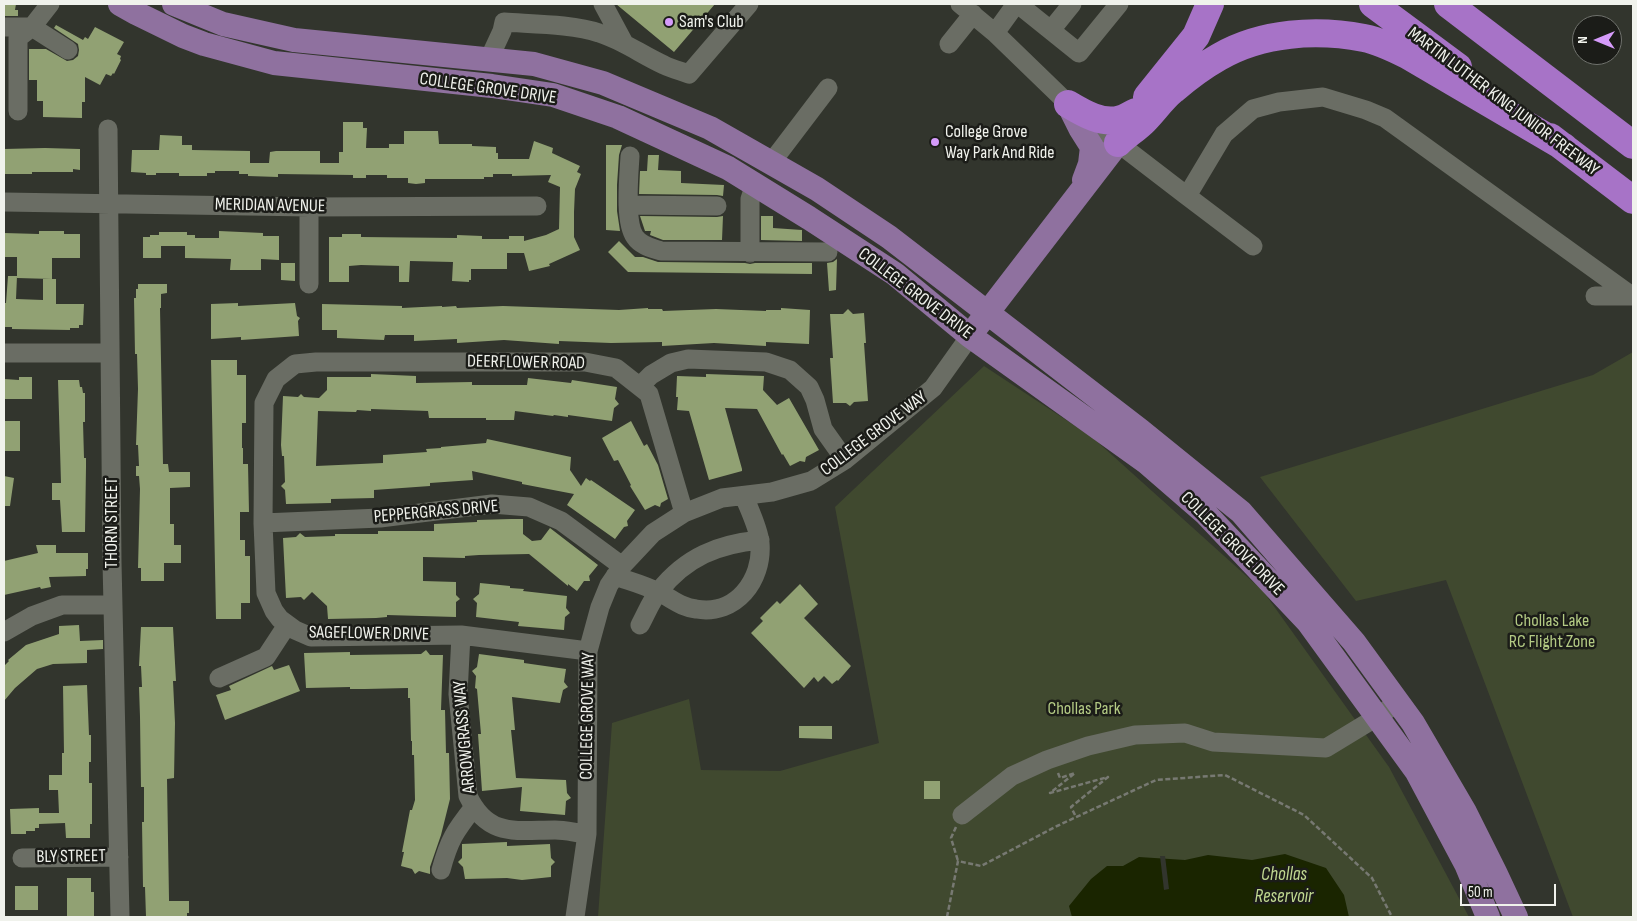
<!DOCTYPE html>
<html>
<head>
<meta charset="utf-8">
<style>
  body { margin:0 }
  #map { position:relative; width:1637px; height:921px; overflow:hidden; background:#32352d; font-family:"Sofia Sans Condensed",sans-serif }
  canvas { display:block }
  .frame { position:absolute; inset:0; border:5px solid #f0f2ec; pointer-events:none }
  .north { position:absolute; left:1572px; top:15px; width:50px; height:50px; box-sizing:border-box; background:#1b1c18; border:1px solid #70726d; border-radius:50%; rotate:270deg; font-size:14px; font-weight:700; line-height:20px; text-align:center; color:#f0f2ec }
  .north::after { content:''; display:block; margin:auto; width:18px; height:22px; background:#d59bfa; clip-path:polygon(50% 0,100% 100%,50% 72%,0 100%) }
  .scale { position:absolute; left:1460px; top:884px; width:96px; height:22px; box-sizing:border-box; border:2px solid #f0f2ec; border-top:0; padding-left:6px; font-size:15px; line-height:18px; white-space:nowrap; color:#f0f2ec; -webkit-text-stroke:4px #1b1c18; paint-order:stroke }
</style>
</head>
<body>
<div id="map">
<canvas width="1637" height="921"></canvas>
<div class="frame"></div>
<div class="north">N</div>
<div class="scale">50 m</div>
</div>
<script>
const ctx = document.querySelector('canvas').getContext('2d');
ctx.lineJoin = 'round';
function paint(path, color) { ctx.fillStyle = color; ctx.fill(path, 'evenodd'); }
function stroke(path, color, width, dash) { ctx.strokeStyle = color; ctx.lineWidth = width; ctx.lineCap = dash ? 'butt' : 'round'; ctx.setLineDash(dash || []); ctx.stroke(path); }
function drawText(font, color, halo, rows, align = 'center') {
  ctx.font = font + ' "Sofia Sans Condensed",sans-serif'; ctx.lineWidth = 5; ctx.setLineDash([]); ctx.textBaseline = 'middle'; ctx.strokeStyle = halo; ctx.fillStyle = color; for (const [text, x, y, turn = 0] of rows) {
    ctx.save(); ctx.translate(x, y); ctx.rotate((+turn || 0) * Math.PI / 180); ctx.textAlign = isNaN(turn) ? turn : align; if (halo) ctx.strokeText(text, 0, 0); ctx.fillText(text, 0, 0); ctx.restore();
  }
}
paint(new Path2D(`
  M1633 352V917H1573L1446 580 1356 601 1260 477 1593 375Z
  M984 366 1092 437 1263 591 1389 767 1469 917H598L612 723 689 699 701 770 780 771 879 743 835 507Z`), '#40492f');
paint(new Path2D(`
  M1285 854 1326 868 1344 895 1349 917H1072L1069 906 1091 879 1107 866H1123L1139 857 1185 860 1208 855 1252 860Z`), '#1a2500');
paint(new Path2D(`
  M1160 856H1165L1169 889 1164 890Z`), '#32352d');
paint(new Path2D(`
  M4 4H16L15 10H18V16H4Z
  M616 4H715L674 52Z
  M56 25 83 40 85 37 88 39 95 27 124 42 117 54 121 56 120 59 121 60 114 74 113 73 111 76 106 74 100 85 85 77V102H82V118L43 117V101H37V80H29V49H46L67 61 73 60 78 56 79 50 78 44 54 28Z
  M343 122H363V128H367L366 148H389V144H404V131H438L439 144H472V146L496 147V153H498V159H529L534 141 553 148 552 153 580 166 577 172 581 174 575 189 574 212V237L580 250 549 264 550 266 529 271 524 253H507V269H471V280H469V282L452 281 453 262 410 261 409 282H399V266L361 265 349 266V282H329V237H342V234H361V237L457 238V235L482 236V239H509V236H524V241L546 235 559 229 560 187 548 182 551 175 512 176V174H493V177H484V179H425V183L416 184 408 183V178H387V175H366V178H353V175L278 174V177L248 176V174H239V171H215V173H207V176H179V173H156V175H146V173L131 172 132 150H159L160 135 182 136V145H192V150L250 151V163H269L270 152 276 151H320V163H339V152H343Z
  M606 145H622L619 155 617 185V211L620 231 606 230Z
  M45 148 80 149V170L73 169V172H32V174H4V149Z
  M648 155H659L658 170 681 171V183L724 185 723 196 717 195 639 194 640 171H647Z
  M640 216 717 217 723 216 722 240H663L650 235 651 231H645Z
  M761 216H773V228L802 230V241L761 240Z
  M39 231H64V234H80V258H52V279L17 278V257H4V233L39 234Z
  M219 231 263 233V236H279V260L261 259V270H230L231 259 185 258V246H161V258H143V237H150V235H159V232H187V235H195V238H219Z
  M619 241 635 257H643L658 262 745 263 750 264 755 263H812V274L628 272 608 252Z
  M837 259 836 290 829 291 827 263 833 262Z
  M281 263H295V281L281 280Z
  M8 276H17L16 299 43 300V279H56V304H84L83 325H79V328H70V330L12 329V327H4V303H6Z
  M138 284H167V293L161 294V308H160L163 464H168L169 472H190V487L170 488V524H174V545H181V563H164V581H141V568H138L140 489 139 476H136V466H139L138 445H136L138 389 137 354H135L134 298H136V289H138Z
  M238 303V306L295 303 297 316 300 318 298 321 299 336 241 340V337L211 339V304Z
  M322 304 402 306V308L442 306V307L456 306 457 308 503 306 619 310 648 308V309H662L663 311 716 309 766 311V310H781V308L810 310 809 344 766 342V346L714 343 662 346V342L611 343 559 341V344L504 340 457 343V339L414 341V335H385L384 340 337 338V330H322Z
  M848 309 853 314 864 313 866 343H864L868 401 854 402 850 406 846 403H833L830 358H833L830 314H843Z
  M211 360H237V375H246V423H242V448H243V464H248L249 512H240V540H245V556H250V603H241V619H216Z
  M371 374 416 376V383L472 382V385H527L528 378 571 383 572 380 617 387 615 399 619 404 614 408 612 421 568 415V417L554 415 553 416 515 411 514 420H486V418H429L428 411 371 409V411L357 410 356 412 318 411 316 466 383 463V455L427 452 426 449 441 448V447L486 443 487 439 571 457 570 470 581 486 586 478 590 481 591 480 635 510 627 521 628 526 624 527 615 539 567 505 574 494 522 484V482L472 471 473 480 430 483V486L374 490V498L331 499V503L286 504 285 490 281 486 285 482 284 456H282L281 445 283 396 298 397 301 394 304 397 319 398 327 390V377H371Z
  M706 374 764 376 763 390 777 405 789 398 819 450 806 457 805 462 800 461 790 466 783 454 782 455 757 409 725 408 742 469V471L709 480 689 411 677 410 678 397H676L677 376 706 377Z
  M19 377H32V399H4V379L19 380Z
  M58 380H79L80 387H82L83 393H85V422H83L84 458H86V467L85 532H62L60 500H52V483H61Z
  M4 421H20V451H4Z
  M631 421 644 446 647 444 658 465 668 499 661 503 660 507 655 505 645 510 630 486 631 485 618 460 614 461 602 438Z
  M4 476 14 478 10 506H4Z
  M511 519H523V534L532 541 541 540 550 528 598 565 589 576 590 581H584L577 591 568 584V586L529 554 479 555 465 556V558L423 557V581L456 582V595L460 599 456 602V617L387 615V617L376 618 328 619 327 606 312 592 304 600 301 597 286 598 283 538 296 537 300 533 305 537 335 536V534H378V531H434V524L477 522V520Z
  M36 545H56V553H88V569H86V576L49 577 51 587 41 589 40 587 4 595V561L38 553Z
  M480 583 510 586V588L524 589 523 591 567 596 566 608 570 613 565 617 564 630 518 626 519 622 476 617 477 603 473 599 479 594Z
  M800 584 818 604 804 618 851 666 838 681 837 680 832 684 824 676 818 682 814 677 804 688 751 633 763 621 760 618 777 601 780 604Z
  M79 625 80 641 103 640V649L87 650V663L53 664 37 669 15 688 4 701V666L9 661 8 660 26 645 59 634V626Z
  M141 627H173L176 681H173L175 723 174 778 167 779 169 899V901H189V913H187V917H146L145 887H143L142 822H144V787H141L140 717 139 687H142L141 666H139Z
  M426 650 430 655H443L441 710H445L446 753H449L450 799 441 835 430 867V874L419 871 415 874 412 869 401 866 404 852H402L410 810H412L415 800 414 755H412V741H411L410 698H408V688L365 689H350V687L306 688 304 653 350 652V655L421 654Z
  M479 654 524 660V663L566 669 564 682 568 687 563 690 560 703 512 697 515 730H511L516 778 566 780 567 793 571 798 566 801 565 815 520 811 522 787 482 791 478 734H481L477 689 475 688 476 676 472 671 477 667Z
  M289 665 300 691 225 720 216 695 231 690 229 686 272 666 274 670Z
  M87 685 89 735H91V762H89V783H92V824H90V838H66L65 823 39 824V828H35V831H26V834H11L10 809 39 808V813H59L58 790H49V775H62V753H64L63 686Z
  M799 726H832V739L799 738Z
  M924 781H940V799H924Z
  M507 842V846L550 844 551 858 555 862 551 866V877L522 880 507 878 465 879 463 867 458 862 462 858V844Z
  M67 878H91V892H94V917H67Z
  M15 886H38V910H15Z`), '#91a173');
stroke(new Path2D(`
  M1058 773 1060 778 1075 773 1050 793 1108 777 1071 807 1076 817
  M956 827 951 838 958 861
  M947 917 958 861 981 866 1057 826 1156 780 1225 775 1304 815 1372 878 1392 917`), '#777972', 2.5, [5, 2.5]);
stroke(new Path2D(`
  M603 4 624 43
  M960 4 995 33 1087 122 1118 143 1187 196 1224 134 1253 109 1279 102 1323 97 1366 110 1385 118 1632 296H1595
  M1018 4 1079 53 1119 4
  M4 27H32
  M32 27 68 50
  M1051 30 1072 4
  M995 33 1016 4
  M949 44 973 14
  M489 59 502 31 504 22C531 24 574 24 599 33 622 40 642 55 664 65 672 69 681 71 689 74L749 4
  M18 111V38L32 27 50 4
  M108 129 112 562 120 917
  M630 156C629 175 624 222 635 237 641 246 652 248 661 251L828 252
  M771 163 828 88
  M1187 196 1253 246
  M4 202 309 207 537 206
  M628 205 717 206
  M750 253V199L755 184
  M309 284V207
  M4 353H110
  M640 386 651 375 671 363 688 359 766 362 790 370 809 387 815 400 823 429 845 460
  M263 523 380 518 492 504 529 507 561 521 622 566
  M615 576C629 581 645 585 658 592 673 599 680 607 696 609 736 616 763 580 760 543 759 529 749 509 744 496
  M640 625C646 614 651 601 659 591 686 557 718 544 760 540
  M4 632 32 616 62 605H113
  M461 635 458 694 468 796C488 838 517 830 555 830 566 830 576 833 587 834
  M588 651 461 635 311 637 295 630 280 619 274 611 266 593 263 523 264 403 276 379 295 364 316 362H585L616 368 649 394 684 513
  M219 678 266 657 287 625
  M962 815 1012 776 1047 760 1088 746 1135 735 1185 733 1213 742 1326 748 1377 717 1398 702
  M22 858 119 857
  M441 870C449 840 455 831 474 807
  M575 917 587 834 588 651 600 607 609 585 622 566 653 533 684 513 722 498 772 492 811 481 845 460 933 388 970 336`), '#6a6d64', 19);
stroke(new Path2D(`
  M120 4 136 13 183 36 204 44 274 63 492 86 553 95 618 117 728 168 809 218 895 274 970 336 1146 462 1206 514 1308 622 1417 772 1466 864 1488 917
  M174 4 223 24 294 40 534 64 603 83 710 128 817 189 889 237 1141 431 1241 512 1354 642 1413 723 1465 812 1495 872 1516 917
  M1068 104 1080 128 1092 147 1090 164 1084 180
  M978 325 1118 143`), '#8f719f', 24);
stroke(new Path2D(`
  M1373 4 1458 67
  M1448 4 1633 145
  M1147 97 1196 36 1210 4
  M1068 104C1083 113 1103 125 1121 119 1126 118 1131 114 1136 112
  M1550 137 1633 200
  M1118 143C1126 135 1136 129 1144 121 1154 111 1162 99 1173 90 1187 78 1203 66 1219 57 1262 32 1317 29 1364 38 1379 41 1393 48 1407 55L1564 147`), '#a773c7', 28);
for (const [x, y, r, color] of [
  [669,22,5,"#d59bfa"],
  [935,142,5,"#d59bfa"]
]) { const dot = new Path2D(); dot.arc(x, y, r, 0, 2 * Math.PI); ctx.fillStyle = color; ctx.fill(dot); stroke(dot, '#1b1c18', 2); }
drawText('18px', '#f0f2ec', '#1b1c18', [
  ["Sam's Club",679,22],
  ["College Grove",945,132],
  ["Way Park And Ride",945,153]
], 'left');
drawText('18px', '#f0f2ec', '#1b1c18', [
  ["COLLEGE GROVE DRIVE",488,89,8],
  ["MARTIN LUTHER KING JUNIOR FREEWAY",1503,102,37],
  ["MERIDIAN AVENUE",270,206,1],
  ["COLLEGE GROVE DRIVE",915,294,37],
  ["DEERFLOWER ROAD",526,363,1],
  ["COLLEGE GROVE WAY",874,434,-37],
  ["PEPPERGRASS DRIVE",436,512,-5],
  ["THORN STREET",112,523,-90],
  ["COLLEGE GROVE DRIVE",1232,544,45],
  ["SAGEFLOWER DRIVE",369,634,1],
  ["COLLEGE GROVE WAY",588,716,-89],
  ["ARROWGRASS WAY",465,737,-95],
  ["BLY STREET",71,857,-1]
]);
drawText('18px', '#b3ca84', '#1b1c18', [
  ["Chollas Lake",1552,621],
  ["RC Flight Zone",1552,642],
  ["Chollas Park",1084,709]
]);
drawText('italic 19px', '#c0d891', '#1b1c18', [
  ["Chollas",1284,875],
  ["Reservoir",1284,897]
]);
</script>
</body>
</html>
